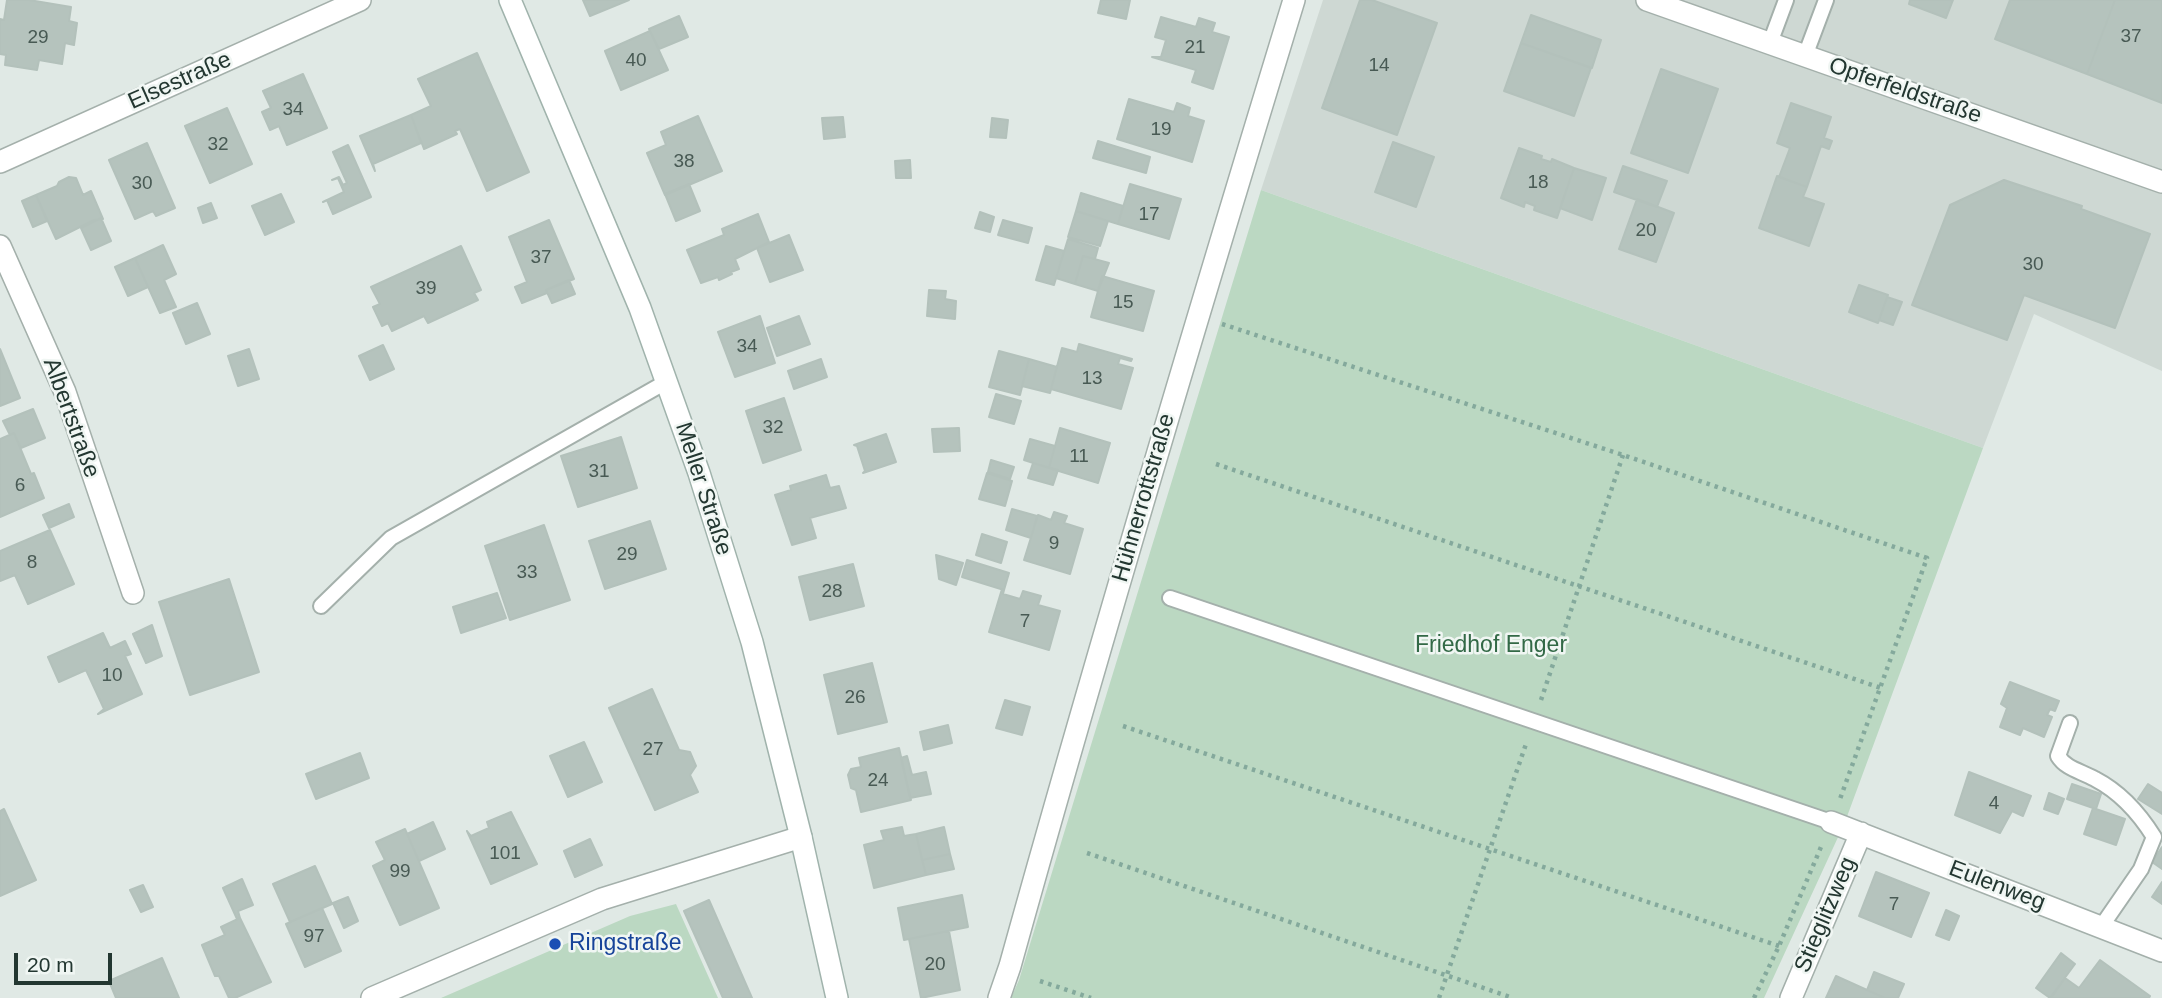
<!DOCTYPE html>
<html>
<head>
<meta charset="utf-8">
<style>
  body { margin:0 }
  #map { position:relative; width:2162px; height:998px; overflow:hidden; background:#e0e9e5; font-family:Helvetica,sans-serif }
  canvas { display:block }
  .scale { position:absolute; left:14px; top:953px; width:98px; height:32px; box-sizing:border-box; border:4px solid #233731; border-top:0; padding-left:9px; font-size:21px; line-height:24px; white-space:nowrap; color:#233731; -webkit-text-stroke:5px #f0f6f3; paint-order:stroke }
</style>
</head>
<body>
<div id="map">
<canvas width="2162" height="998"></canvas>
<div class="scale">20 m</div>
</div>
<script>
const ctx = document.querySelector('canvas').getContext('2d');
ctx.lineJoin = 'round';
function paint(path, color) { ctx.fillStyle = color; ctx.fill(path, 'evenodd'); }
function stroke(path, color, width, dash) { ctx.strokeStyle = color; ctx.lineWidth = width; ctx.lineCap = dash ? 'butt' : 'round'; ctx.setLineDash(dash || []); ctx.stroke(path); }
function drawText(font, color, halo, rows, align = 'center') {
  ctx.font = font + ' Helvetica,sans-serif'; ctx.lineWidth = 5; ctx.setLineDash([]); ctx.textBaseline = 'middle'; ctx.strokeStyle = halo; ctx.fillStyle = color; for (const [text, x, y, turn = 0] of rows) {
    ctx.save(); ctx.translate(x, y); ctx.rotate((+turn || 0) * Math.PI / 180); ctx.textAlign = isNaN(turn) ? turn : align; if (halo) ctx.strokeText(text, 0, 0); ctx.fillText(text, 0, 0); ctx.restore();
  }
}
paint(new Path2D(`
  M1323 0H2162V371L2034 314 1983 448 1261 190Z`), '#ced8d3');
paint(new Path2D(`
  M1261 190 1983 448 1845 822 1764 998H1011L1019 980Z
  M676 904 718 998H441L630 916Z`), '#bbd8c2');
const building = new Path2D(`
  M7 0H29L71 7 69 21 77 23 74 45 65 43 62 64 39 60 37 70 5 65 6 55 0 54V19L4 20Z
  M583 0H629L590 16Z
  M1101 0H1130L1126 19 1098 13Z
  M1360 0H1372L1437 23 1397 135 1322 108Z
  M1910 0H1953L1946 18 1909 4Z
  M2010 0H2115L2087 74 1995 39Z
  M2115 0H2162V103L2087 74Z
  M1531 15 1601 40 1592 68 1521 43Z
  M679 16 688 37 659 49 649 29Z
  M1161 17 1196 27 1199 18 1215 23 1212 32 1229 37 1213 89 1192 82 1196 70 1152 57H1161L1166 40 1155 37Z
  M650 31 668 70 621 90 605 51Z
  M1521 43 1591 68 1574 116 1504 91Z
  M477 53 529 172 487 191 460 129 455 131 457 134 424 149 411 115 431 106 418 79Z
  M1661 69 1718 89 1688 173 1631 153Z
  M303 74 327 128 287 145 279 126 270 130 262 112 271 108 263 91Z
  M1129 99 1174 112 1177 103 1190 108 1188 116 1204 121 1192 162 1117 139Z
  M1791 103 1831 117 1824 138 1832 141 1829 149 1821 146 1807 187 1779 177 1790 148 1777 143Z
  M227 108 252 164 210 183 185 126Z
  M411 115 421 143 373 164 375 171 360 136Z
  M698 116 722 171 665 195 647 153 666 145 661 132Z
  M843 117 845 137 824 139 822 118Z
  M992 118 1008 120 1006 138 990 137Z
  M1098 141 1150 157 1146 173 1093 158Z
  M1393 142 1434 157 1416 207 1375 192Z
  M147 143 175 208 156 216 153 211 135 219 109 160Z
  M348 145 371 197 333 214 327 200 323 202 344 192 338 178 332 180 339 177 343 185 347 183 333 152Z
  M1519 148 1542 156 1541 159 1551 162 1552 159 1574 168 1557 218 1534 210 1535 206 1525 202 1524 207 1501 198Z
  M910 160 911 178H896L895 161Z
  M1623 166 1667 181 1657 207 1614 192Z
  M1574 168 1606 178 1592 220 1560 208Z
  M1777 176 1807 187 1803 197 1824 204 1809 246 1759 228Z
  M69 177 76 178 83 195 91 191 103 219 94 220 56 239 36 195 57 186 59 182Z
  M2004 180 2082 206 2081 209 2150 234 2115 328 2024 295 2007 340 1912 305 1950 205Z
  M689 184 700 211 676 221 665 194Z
  M1130 184 1181 199 1169 239 1118 224Z
  M1081 193 1123 206 1118 224 1076 211Z
  M281 194 294 222 265 235 252 206Z
  M36 195 47 221 33 227 22 201Z
  M1637 199 1674 213 1656 262 1619 249Z
  M211 203 217 218 203 223 198 208Z
  M1076 211 1108 221 1100 246 1068 237Z
  M980 212 994 217 990 232 975 228Z
  M758 214 769 242 735 259 739 269 731 272 732 274 719 280 718 277 701 283 687 250 724 235 722 229Z
  M101 218 111 241 91 250 81 228Z
  M549 220 574 279 546 290 547 293 522 303 515 287 527 282 509 237Z
  M1003 220 1032 228 1028 243 998 235Z
  M789 235 803 270 770 282 757 248Z
  M1068 239 1098 248 1095 259 1083 256 1075 284 1056 278Z
  M163 245 176 274 164 280 176 307 160 313 135 258Z
  M461 246 481 290 474 293 478 300 428 323 424 316 392 331 388 323 382 326 373 307 380 304 371 287Z
  M1046 246 1064 251 1054 285 1036 280Z
  M1083 256 1109 263 1098 291 1075 284Z
  M135 258 148 287 128 296 115 267Z
  M1102 276 1154 291 1143 331 1091 317Z
  M569 280 575 294 552 303 546 290Z
  M1859 285 1888 295 1878 323 1849 312Z
  M929 290 946 291 945 299 956 301 955 319 927 316Z
  M1887 297 1902 302 1893 325 1879 320Z
  M197 303 210 334 186 344 173 313Z
  M760 316 775 363 735 377 718 332Z
  M799 316 810 344 777 356 767 328Z
  M1079 344 1132 359 1131 361 1120 358 1118 364 1133 368 1121 409 1051 389 1062 348 1077 352Z
  M383 345 394 369 370 380 359 356Z
  M0 349 20 398 0 406Z
  M249 349 259 379 238 386 228 356Z
  M999 351 1029 359 1020 395 989 387Z
  M821 359 827 377 794 389 788 371Z
  M1029 359 1057 367 1050 393 1022 386Z
  M996 394 1021 401 1014 424 989 417Z
  M784 398 801 450 763 463 746 411Z
  M33 409 45 438 21 448 14 433 10 435 3 421Z
  M959 428 960 451 934 452 932 429Z
  M1060 428 1110 443 1098 483 1049 468Z
  M14 433 31 474 34 473 44 498 0 517V439Z
  M886 434 896 462 863 473 865 471 857 446 854 445Z
  M621 437 637 488 578 507 561 456Z
  M1030 439 1055 446 1049 468 1024 460Z
  M991 460 1014 467 1010 479 988 472Z
  M1033 463 1058 470 1053 485 1028 478Z
  M987 473 1012 481 1005 506 979 499Z
  M826 475 830 488 839 486 846 508 810 518 816 538 792 545 775 495 791 490 790 486Z
  M69 504 74 517 49 528 43 515Z
  M1012 509 1037 516 1031 538 1006 530Z
  M1054 512 1067 516 1064 523 1083 529 1070 574 1024 560 1038 515 1051 520Z
  M650 521 666 569 605 589 589 541Z
  M544 525 570 600 510 620 485 546Z
  M50 530 74 584 28 604 15 575 0 581V551Z
  M982 534 1007 542 1001 563 976 555Z
  M936 555 963 563 956 585 939 579Z
  M967 560 1009 573 1004 590 962 577Z
  M853 564 864 606 810 620 799 577Z
  M229 579 259 672 190 695 159 602Z
  M1002 589 1004 590 1003 594 1020 599 1023 591 1041 596 1038 605 1060 611 1049 650 989 632Z
  M497 593 506 618 461 633 453 607Z
  M152 625 162 656 146 663 133 634Z
  M103 633 110 648 125 641 131 654 125 656 142 694 98 714 104 709 86 670 59 682 48 657Z
  M872 663 887 722 838 734 824 675Z
  M2010 682 2059 701 2055 711 2050 709 2047 715 2052 717 2044 737 2023 728 2020 735 2000 727 2007 708 2001 704Z
  M652 689 679 750 690 752 696 766 690 775 698 792 655 810 609 708Z
  M1005 700 1030 707 1022 735 996 728Z
  M948 725 952 743 924 750 920 732Z
  M584 742 602 782 568 797 550 756Z
  M899 748 911 800 861 812 856 790 851 788 848 775 851 769 861 767 859 758Z
  M360 753 369 778 316 799 306 774Z
  M907 756 912 775 926 772 931 794 910 798 901 758Z
  M1969 772 2031 796 2023 816 2012 811 2000 833 1955 815Z
  M2072 784 2101 794 2096 809 2067 799Z
  M2148 784 2162 793V814L2138 799Z
  M2049 793 2064 799 2058 814 2044 809Z
  M2093 808 2125 819 2116 845 2084 834Z
  M4 809 36 880 0 896V811Z
  M511 812 537 864 491 884 467 831 471 836 489 828 487 822Z
  M433 822 445 849 419 861 407 834Z
  M902 827 904 836 916 834 926 875 874 888 864 845 884 840 881 831Z
  M944 827 950 854 922 860 916 834Z
  M405 829 439 908 400 925 373 866 385 860 376 842Z
  M590 839 602 865 575 877 564 851Z
  M2162 847V869L2152 862Z
  M950 854 954 869 926 875 922 860Z
  M315 866 332 904 290 922 273 884Z
  M1876 872 1929 893 1911 937 1859 916Z
  M242 879 253 905 238 911 240 918 237 919 223 888Z
  M2162 882V904L2152 897Z
  M143 885 153 907 141 912 130 890Z
  M962 895 968 927 904 940 898 908Z
  M348 897 358 921 344 928 333 903Z
  M709 900 752 998H723L684 911Z
  M322 908 341 951 305 967 286 924Z
  M1946 910 1959 916 1949 940 1936 935Z
  M240 918 271 982 235 998H229L219 976H215L202 945 225 935 221 927Z
  M949 931 960 990 921 998 909 939Z
  M2061 953 2075 964 2050 998 2036 988Z
  M162 958 179 998H116L109 981Z
  M2100 960 2150 996 2149 998H2051L2065 978 2079 988Z
  M1874 972 1904 984 1898 998H1885L1867 990Z
  M1836 976 1867 990 1885 998H1826Z`);
paint(building, '#b5c3bd');
stroke(building, '#b3c1bb', 2);
const lane = new Path2D(`
  M1770 43 1786 0
  M1805 56 1826 0
  M1170 598 1831 822
  M321 606 391 538 666 382
  M2070 723 2058 756C2066 769 2081 771 2095 779 2120 792 2139 813 2154 837L2141 869 2101 927`);
const street = new Path2D(`
  M1647 0 2162 182
  M0 162 360 0
  M0 246 65 392 133 593
  M1831 822 2162 951
  M372 998 602 899 801 837
  M999 998 1010 966C1100 642 1196 321 1294 0
  M1791 998 1861 833`);
const secondary = new Path2D(`
  M510 0 640 308 699 473 752 642 801 837 837 998`);
stroke(lane, '#a4b0ab', 18);
stroke(street, '#a4b0ab', 24);
stroke(secondary, '#a0b3ac', 24);
stroke(new Path2D(`
  M1222 324 1623 455 1927 558 1840 799
  M1216 464 1881 688
  M1541 700 1623 455
  M1123 726 1779 946
  M1087 853 1513 998
  M1040 981 1091 998
  M1439 998 1527 741
  M1754 998 1779 946 1821 847`), '#84a99c', 4.5, [3.5, 5]);
stroke(lane, '#fff', 14);
stroke(street, '#fff', 21);
stroke(secondary, '#fff', 21);
for (const [x, y, r, color] of [
  [555,944,7,"#1a4fb4"]
]) { const dot = new Path2D(); dot.arc(x, y, r, 0, 2 * Math.PI); ctx.fillStyle = color; ctx.fill(dot); stroke(dot, '#f0f6f3', 2.5); }
drawText('19px', '#485a54', null, [
  ["37",2131,37],
  ["29",38,38],
  ["21",1195,48],
  ["40",636,61],
  ["14",1379,66],
  ["34",293,110],
  ["19",1161,130],
  ["32",218,145],
  ["38",684,162],
  ["18",1538,183],
  ["30",142,184],
  ["17",1149,215],
  ["20",1646,231],
  ["37",541,258],
  ["30",2033,265],
  ["39",426,289],
  ["15",1123,303],
  ["34",747,347],
  ["13",1092,379],
  ["32",773,428],
  ["11",1079,457],
  ["31",599,472],
  ["6",20,486],
  ["9",1054,544],
  ["29",627,555],
  ["8",32,563],
  ["33",527,573],
  ["28",832,592],
  ["7",1025,622],
  ["10",112,676],
  ["26",855,698],
  ["27",653,750],
  ["24",878,781],
  ["4",1994,804],
  ["101",505,854],
  ["99",400,872],
  ["7",1894,905],
  ["97",314,937],
  ["20",935,965]
]);
drawText('23px', '#233731', '#f0f6f3', [
  ["Elsestraße",180,81,-24],
  ["Opferfeldstraße",1905,91,19],
  ["Albertstraße",71,418,70],
  ["Meller Straße",703,489,72],
  ["Hühnerrottstraße",1144,498,-74],
  ["Eulenweg",1997,886,21],
  ["Stieglitzweg",1826,915,-67]
]);
drawText('23px', '#326946', '#f0f6f3', [
  ["Friedhof Enger",1491,646]
]);
drawText('23px', '#164399', '#f0f6f3', [
  ["Ringstraße",569,944]
], 'left');
</script>
</body>
</html>
